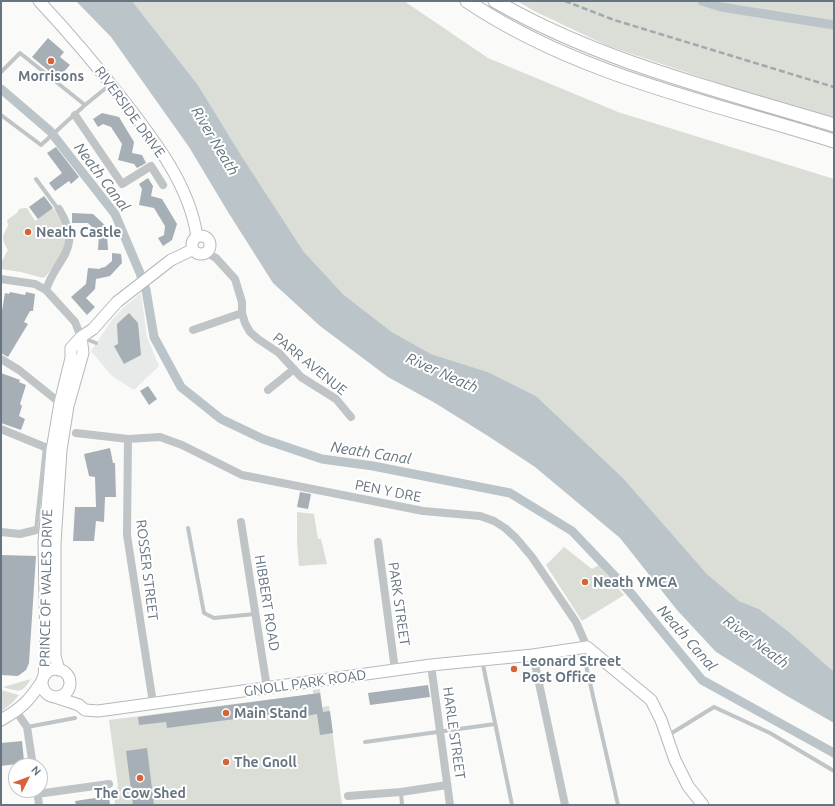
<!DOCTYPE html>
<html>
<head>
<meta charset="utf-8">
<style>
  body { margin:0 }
  #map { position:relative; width:835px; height:806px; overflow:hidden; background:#fafaf8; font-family:Ubuntu,sans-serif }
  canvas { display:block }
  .frame { position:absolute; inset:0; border:2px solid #667581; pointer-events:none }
  .north { position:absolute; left:8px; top:758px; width:40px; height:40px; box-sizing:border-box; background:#fff; border:1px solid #c2c8cd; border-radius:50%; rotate:48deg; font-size:11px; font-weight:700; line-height:16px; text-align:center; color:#667581 }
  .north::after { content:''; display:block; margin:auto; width:14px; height:18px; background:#d7633b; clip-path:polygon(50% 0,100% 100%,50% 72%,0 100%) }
</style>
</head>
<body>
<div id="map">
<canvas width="835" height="806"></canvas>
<div class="frame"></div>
<div class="north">N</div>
</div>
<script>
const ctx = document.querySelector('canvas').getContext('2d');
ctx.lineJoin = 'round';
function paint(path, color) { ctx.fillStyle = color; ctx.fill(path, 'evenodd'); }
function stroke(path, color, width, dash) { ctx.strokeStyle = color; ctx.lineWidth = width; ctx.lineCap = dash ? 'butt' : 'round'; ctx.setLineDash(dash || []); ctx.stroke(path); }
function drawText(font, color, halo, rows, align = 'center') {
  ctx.font = font + ' Ubuntu,sans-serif'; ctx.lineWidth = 4; ctx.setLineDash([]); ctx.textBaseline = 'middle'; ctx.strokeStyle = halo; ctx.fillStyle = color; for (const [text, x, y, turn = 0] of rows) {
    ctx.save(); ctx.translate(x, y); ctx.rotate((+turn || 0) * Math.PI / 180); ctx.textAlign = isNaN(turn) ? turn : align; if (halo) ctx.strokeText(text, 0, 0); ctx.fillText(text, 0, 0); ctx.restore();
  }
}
paint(new Path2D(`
  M141 293 147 337 159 366 134 390 112 376 91 351 112 320 123 308Z`), '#e8e9e9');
paint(new Path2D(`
  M132 1H404L488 58 618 112 834 179V672L788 631 759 609 739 601 707 574 623 478 536 396 488 372 431 354 392 332 344 295 304 252 239 152 198 85Z
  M517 1H834V119L781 104 608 46 534 11Z
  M25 208H27L35 221 53 208C75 240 67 249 46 276L43 278 21 272 1 269V263L8 250C1 239 2 236 8 226L7 220 17 213 19 209Z
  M297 512 314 514 318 539H321L327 564 299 566 297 542Z
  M564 547 592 569 599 565 624 595 582 621 546 565Z
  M31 679C21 694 20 692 3 687Z
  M320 689 322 707 329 706 342 805H115L114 792 118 786 109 720 313 694V690Z
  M1 690 19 695 12 703 1 712Z`), '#daded7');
paint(new Path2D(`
  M76 1H132L198 85 239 152 304 252 344 295 392 332 431 354 488 372 536 396 623 478 707 574 739 601 759 609 788 631 834 672V723L787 696 716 652 677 610 620 538 535 467 488 436 435 403 388 377 320 326 273 283 228 212 189 147 111 37Z`), '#bbc4c8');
stroke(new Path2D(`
  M702 1 721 7 834 25
  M1 89 50 131 115 214 140 273 146 290 154 337 181 387 221 419 263 439 322 459 373 466 510 493 572 531 630 592 702 680 834 753`), '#bbc4c8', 9);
paint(new Path2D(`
  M48 38 64 52 60 57 70 65 60 76 50 69 49 71 32 57Z
  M102 113 119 117 134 142 132 153 142 155 146 163 137 168 134 164 118 160 122 144 111 127 103 124 98 127 93 119Z
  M56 147 79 177 71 184 69 181 55 191 49 183 62 173 47 153Z
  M148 178 153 186 151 196 162 199 177 224 172 240 163 246 158 238 164 235 165 226 154 208 139 205 142 189 139 184Z
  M44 196 53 208 38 219 29 207Z
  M72 213 93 214 109 229V234H107L108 250H98L99 234 88 223H72Z
  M112 253 121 254 122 263 110 276 96 279 95 289 86 298 95 307 87 315 71 297 86 284 88 268 100 269V268L105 267 112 261Z
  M10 292 25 295 26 292 35 294 33 311H30L24 322 28 324 8 357 1 353V316L5 293 9 294Z
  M129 313 138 323 141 355 124 364 114 346 118 344 117 324Z
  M1 373 20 380 19 382 26 385 20 404 22 406 19 416 25 419 21 430 1 423Z
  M148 386 157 399 149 405 140 391Z
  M110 448 113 463H115L116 497H105L104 522 96 521 94 541H73L75 507H96L95 477 89 476 84 454Z
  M300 492 311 494 308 509 297 507Z
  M1 555 36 556 29 663 26 670 18 676 1 675Z
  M428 685 430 697 370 705 368 693Z
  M320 693 323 712 330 711 333 733 320 735 317 714 301 717V714L288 712 167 728 166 722 139 725 138 717Z
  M22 741 24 761 16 764 1 766V743Z
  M147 748 154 805H133L126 751Z
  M109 796 110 805H76L75 801Z`), '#a6afb5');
const secondary = new Path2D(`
  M39 1C69 33 97 66 124 101 155 141 190 186 197 237
  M192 245a9 9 0 1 1 18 0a9 9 0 1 1-18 0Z
  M42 683a14 14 0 1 1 28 0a14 14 0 1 1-28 0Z
  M59 670 55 656V543L61 450 68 406 83 353 81 337
  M44 676 46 649 44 542 52 450 60 403 71 358V348L81 337 93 329 117 302 171 260 192 250
  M55 697 79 705 85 710 98 711 431 665 533 655 587 647 651 700 661 720 675 760 688 786 703 805
  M1 720C22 708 29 701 42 681`);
const trunk = new Path2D(`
  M467 1C577 75 710 102 834 141
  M495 1C600 62 719 90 834 125`);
stroke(secondary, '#b4b9be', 13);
stroke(trunk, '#b5b9bc', 15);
stroke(new Path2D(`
  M1 72 20 53 85 105
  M1 115 41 145 85 105 111 84
  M36 179 58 209
  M83 338 96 343
  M188 528 204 613 214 618 255 614
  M36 530 45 447
  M582 648 618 805
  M482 660 512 805
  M27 727 75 718
  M667 736 714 707 770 733 834 771
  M365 742 495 724
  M401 792 402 805`), '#bfc4c7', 4);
stroke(new Path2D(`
  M75 115 122 184 151 166 163 185
  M207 253 216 258 235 279 242 302V313L245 323 250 332 258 339 279 353 301 377 336 399 351 417
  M1 279 35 284 46 290 75 322 81 337
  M46 290C57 256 84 250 59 209
  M193 330 242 313
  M1 359 19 370 60 403
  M268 390 294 369
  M1 429 52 450
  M76 433 128 439 160 437 182 445 242 475 423 511 480 516 494 521 505 528 516 538 532 557 576 622 587 647
  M128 439 127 535 153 703
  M241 522 267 688
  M1 532 20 534 36 530
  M378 542 395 670
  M533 655 565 805
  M431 665 450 805
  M16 711 27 727 33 766
  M37 790 39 805
  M37 794 109 784
  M348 796 401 792 447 785`), '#bfc4c7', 8);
stroke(secondary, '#fff', 11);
stroke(trunk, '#fff', 13);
stroke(new Path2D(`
  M565 1 614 20 834 87`), '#a1a8ae', 2.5, [6, 3]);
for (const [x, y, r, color] of [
  [51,61,4,"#d7633b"],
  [28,232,4,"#d7633b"],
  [585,582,4,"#d7633b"],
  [514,669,4,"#d7633b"],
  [226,713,4,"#d7633b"],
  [226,762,4,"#d7633b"],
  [140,778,4,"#d7633b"]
]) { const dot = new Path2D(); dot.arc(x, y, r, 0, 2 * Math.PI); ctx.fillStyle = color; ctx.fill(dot); stroke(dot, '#fff', 1.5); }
drawText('bold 14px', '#667581', '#fff', [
  ["Morrisons",51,76,"center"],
  ["Neath Castle",36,232],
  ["Neath YMCA",593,582],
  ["Leonard Street",522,661],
  ["Post Office",522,677],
  ["Main Stand",234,713],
  ["The Gnoll",234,762],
  ["The Cow Shed",140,793,"center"]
], 'left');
drawText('14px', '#667581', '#fff', [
  ["RIVERSIDE DRIVE",130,112,54],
  ["PARR AVENUE",310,364,39],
  ["PEN Y DRE",388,491,11],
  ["ROSSER STREET",147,570,83],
  ["PRINCE OF WALES DRIVE",46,588,-89],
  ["HIBBERT ROAD",267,603,81],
  ["PARK STREET",399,604,82],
  ["GNOLL PARK ROAD",305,683,-8],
  ["HARLE STREET",454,733,82]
]);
drawText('italic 15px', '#62737a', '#fff', [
  ["River Neath",215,141,59],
  ["Neath Canal",102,177,53],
  ["River Neath",442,373,24],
  ["Neath Canal",371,453,9],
  ["Neath Canal",687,638,49],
  ["River Neath",756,642,37]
]);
</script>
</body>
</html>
